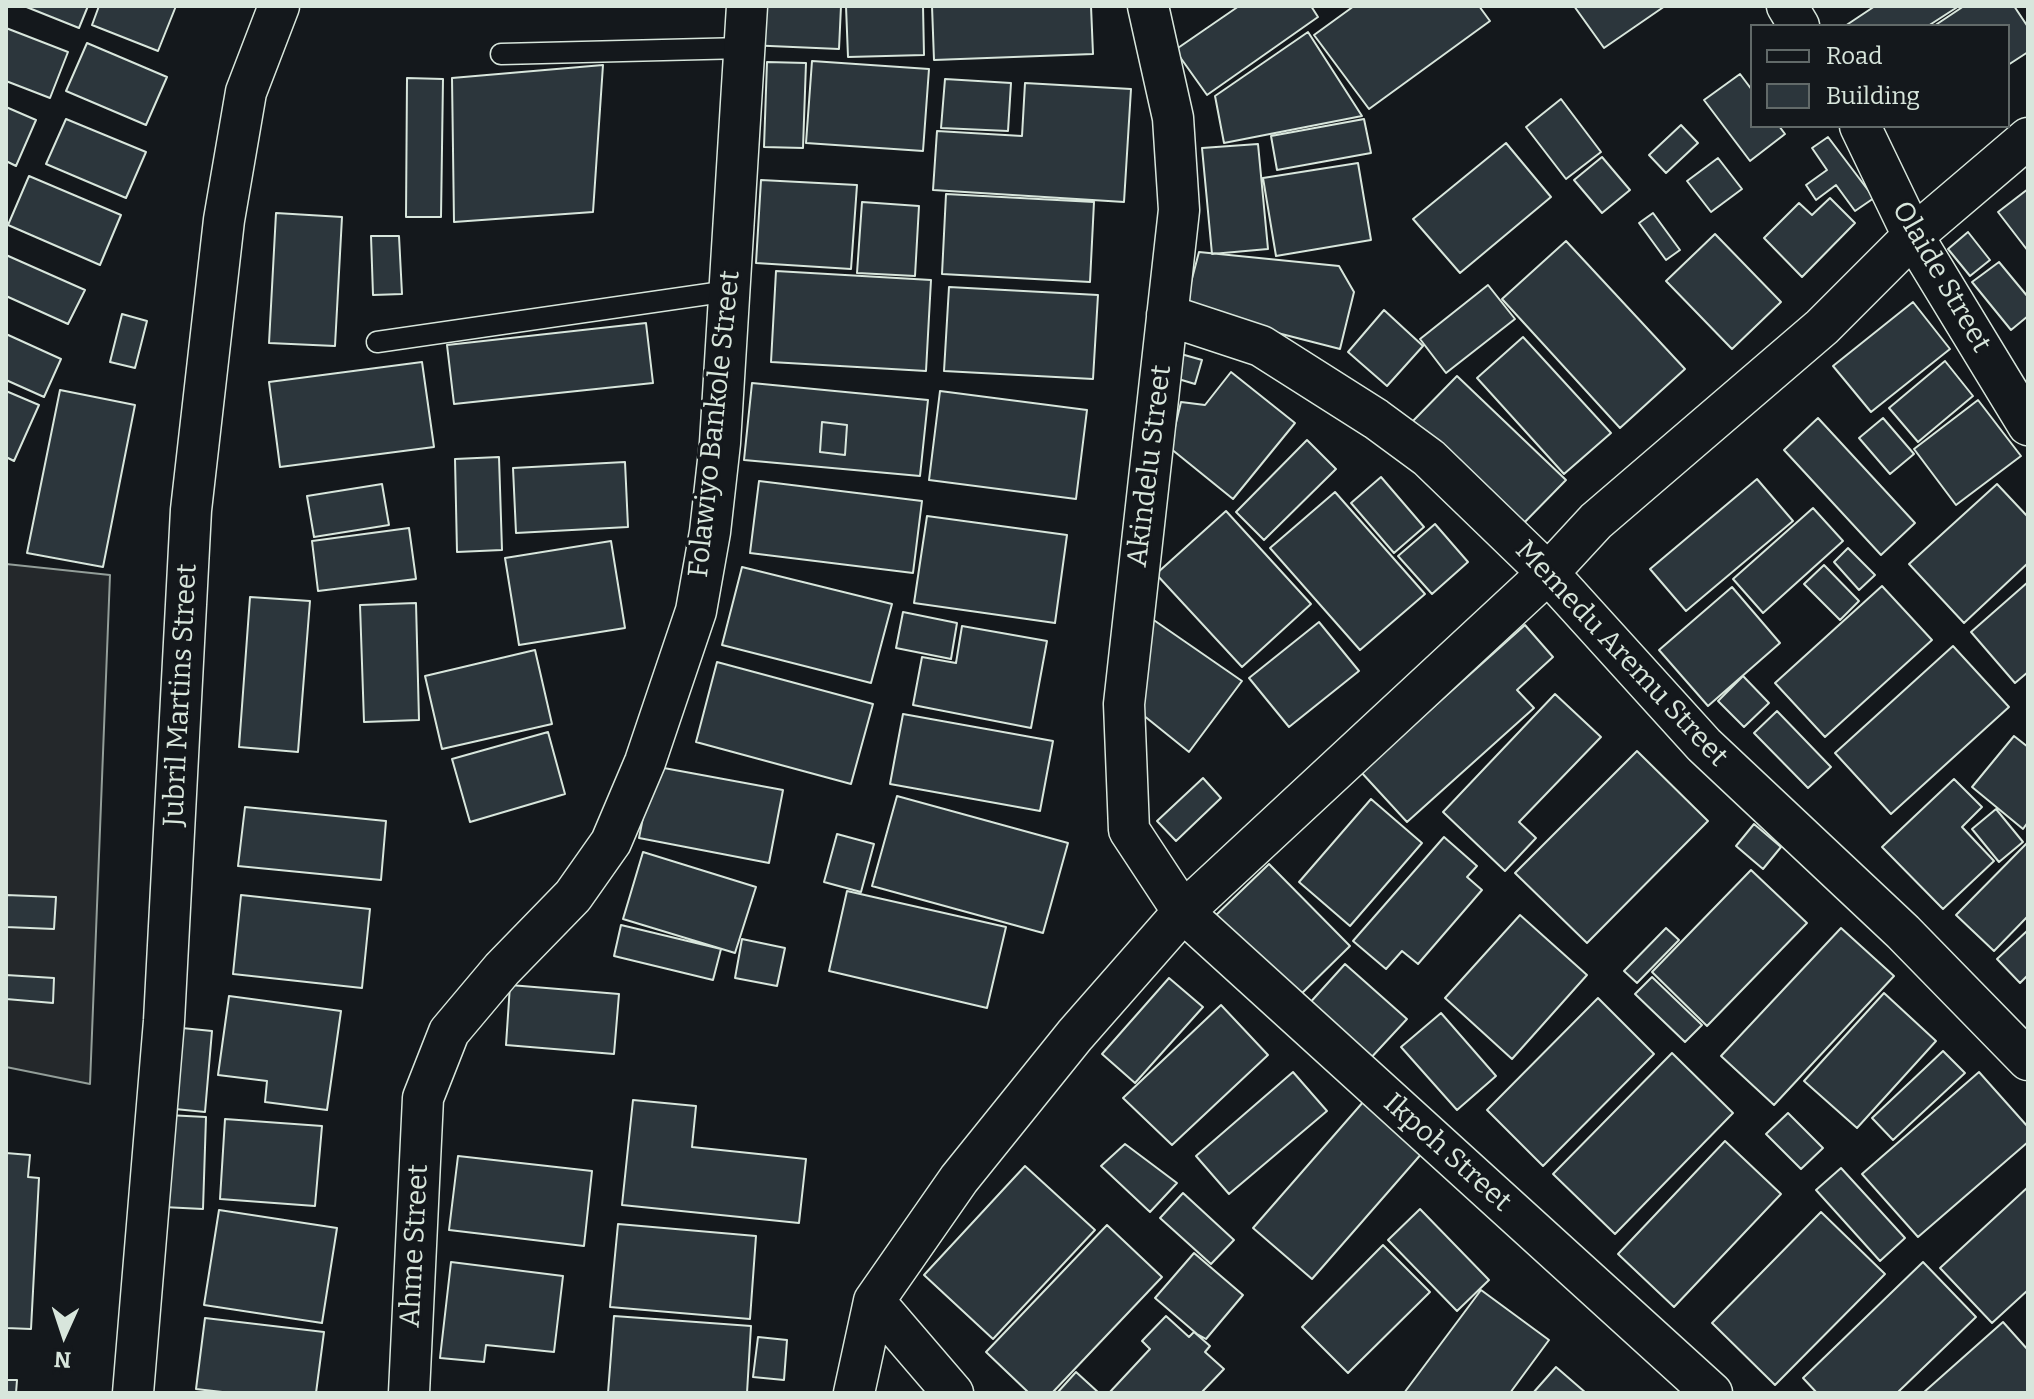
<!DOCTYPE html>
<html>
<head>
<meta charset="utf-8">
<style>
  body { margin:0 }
  #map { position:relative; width:2034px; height:1399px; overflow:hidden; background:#14181c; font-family:Bitter,serif }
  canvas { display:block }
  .frame { position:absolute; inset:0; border:8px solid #d8e6dc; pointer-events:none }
  .legend { position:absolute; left:1750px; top:24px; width:260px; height:104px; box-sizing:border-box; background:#14181c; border:2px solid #626a69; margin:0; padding:10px 14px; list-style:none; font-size:24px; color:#d8e6dc }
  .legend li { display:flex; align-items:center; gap:16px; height:40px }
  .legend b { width:40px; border:2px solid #626a69 }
  .north { position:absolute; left:24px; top:1295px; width:80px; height:80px; -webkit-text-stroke:6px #14181c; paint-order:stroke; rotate:183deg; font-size:22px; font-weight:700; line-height:32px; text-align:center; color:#d8e6dc }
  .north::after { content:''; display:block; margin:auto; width:28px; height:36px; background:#d8e6dc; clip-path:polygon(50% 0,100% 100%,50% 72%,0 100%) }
</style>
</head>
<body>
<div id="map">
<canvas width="2034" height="1399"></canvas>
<div class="frame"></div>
<ul class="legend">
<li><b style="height:10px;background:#14181c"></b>Road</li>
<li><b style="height:22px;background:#2c363c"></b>Building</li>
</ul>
<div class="north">N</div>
</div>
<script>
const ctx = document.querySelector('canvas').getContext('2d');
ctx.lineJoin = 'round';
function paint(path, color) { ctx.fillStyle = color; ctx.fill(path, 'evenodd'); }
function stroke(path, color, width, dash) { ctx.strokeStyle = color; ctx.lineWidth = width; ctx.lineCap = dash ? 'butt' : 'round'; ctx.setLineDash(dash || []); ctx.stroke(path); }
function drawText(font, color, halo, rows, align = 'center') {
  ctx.font = font + ' Bitter,serif'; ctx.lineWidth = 6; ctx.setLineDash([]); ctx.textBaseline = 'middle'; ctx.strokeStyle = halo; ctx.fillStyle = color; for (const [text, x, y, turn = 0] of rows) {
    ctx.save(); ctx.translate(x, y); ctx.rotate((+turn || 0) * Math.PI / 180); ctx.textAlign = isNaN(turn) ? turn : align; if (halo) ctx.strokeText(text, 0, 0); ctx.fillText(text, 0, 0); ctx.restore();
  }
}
const parking = new Path2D(`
  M6 564 110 575 90 1084 6 1067Z`);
paint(parking, '#24282b');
stroke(parking, '#939e99', 2);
const building = new Path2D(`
  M24 6H88L79 28Z
  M99 6H176L158 51 92 25Z
  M749 6H841L839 49 747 45Z
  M846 6H923L924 55 848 57Z
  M932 6H1091L1093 54 934 60Z
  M1239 6H1311L1318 17 1207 95 1175 50Z
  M1354 6H1479L1490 21 1369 109 1314 35Z
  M1574 6H1665L1604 48Z
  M1875 6H1959L1928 26H1845Z
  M1964 6H2014L2028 27V52L2008 65V26H1934Z
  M6 28 68 52 50 98 6 81Z
  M1308 32 1362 116 1224 143 1215 96Z
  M87 43 167 77 146 125 66 91Z
  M812 61 929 69 923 151 806 143Z
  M767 62 806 63 803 148 764 147Z
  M603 65 593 212 454 222 452 78Z
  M1740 74 1752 90V126H1779L1785 134 1750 161 1704 100Z
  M407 78 443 79 441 217H406Z
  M945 79 1011 83 1008 131 941 128Z
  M1025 83 1131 89 1124 202 933 190 937 131 1022 136Z
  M1561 99 1601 152 1566 179 1526 127Z
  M6 107 36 120 16 166 6 161Z
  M66 119 146 152 126 198 46 164Z
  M1364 119 1371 153 1277 170 1271 136Z
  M1681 125 1698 143 1666 173 1649 155Z
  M1828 137 1874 198 1855 211 1836 185 1816 200 1806 185 1827 170 1812 148Z
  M1506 143 1551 197 1460 273 1413 219Z
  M1258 144 1268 249 1212 254 1202 148Z
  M1602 157 1630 190 1602 213 1574 180Z
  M1718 158 1742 189 1711 212 1687 181Z
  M1358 163 1371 240 1276 256 1263 178Z
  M29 176 121 215 100 265 8 225Z
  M761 180 857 185 851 269 756 263Z
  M2028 189V251L1998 212Z
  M946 194 1094 202 1090 282 942 274Z
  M1830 198 1855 223 1802 277 1764 238 1799 203 1812 215Z
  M862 202 919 206 915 276 857 273Z
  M276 213 342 217 335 346 269 343Z
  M1653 213 1680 250 1666 260 1639 223Z
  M1968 232 1990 260 1970 276 1948 249Z
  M1715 234 1781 302 1732 349 1666 281Z
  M371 236H399L402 294 373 295Z
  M1566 241 1685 369 1620 428 1502 299Z
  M1199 252 1339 266 1354 292 1340 349 1184 309Z
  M6 255 85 290 68 324 6 296Z
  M1999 262 2028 297V316L2011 330 1972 282Z
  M776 271 931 280 926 371 771 362Z
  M1488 285 1515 319 1446 373 1420 339Z
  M949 287 1098 295 1093 379 944 371Z
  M1913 302 1950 349 1871 412 1833 366Z
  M1384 310 1423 346 1387 386 1348 352Z
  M122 314 147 321 135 368 110 362Z
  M646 323 653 383 454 404 447 345Z
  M6 334 61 359 44 397 6 380Z
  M1523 337 1611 433 1564 474 1477 378Z
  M1181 354 1202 360 1195 384 1175 378Z
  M1945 361 1973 396 1918 442 1889 408Z
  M422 362 434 447 280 467 269 382Z
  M1231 372 1295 423 1233 499 1170 448 1181 402 1205 405Z
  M1457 376 1566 480 1518 529 1409 425Z
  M752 383 928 400 920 476 744 460ZM822 422 847 425 845 455 820 452Z
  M60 390 135 405 103 567 27 553Z
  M6 391 39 405 14 461 6 457Z
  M940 391 1087 410 1076 499 929 480Z
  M1978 400 2021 456 1956 505 1914 449Z
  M1818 418 1915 523 1881 555 1784 450Z
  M1883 418 1914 454 1890 474 1859 438Z
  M822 422 847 425 845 455 820 452Z
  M1307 440 1336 469 1264 540 1236 512Z
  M499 457 502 550 457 552 455 459Z
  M625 462 628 527 516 533 513 468Z
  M1381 477 1424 527 1394 553 1351 503Z
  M1757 479 1793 521 1686 611 1650 569Z
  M759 481 922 501 913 573 750 553Z
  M382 484 389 525 314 537 307 496Z
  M1997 484 2028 517V563L1964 623 1909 564Z
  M1335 492 1425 594 1360 650 1270 548Z
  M1813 508 1843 541 1763 613 1733 579Z
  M1226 511 1311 604 1242 667 1156 574Z
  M927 516 1067 535 1055 623 914 603Z
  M1435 524 1468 562 1432 594 1398 556Z
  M409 528 416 579 318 591 312 541Z
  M611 541 625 628 519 645 505 558Z
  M1848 548 1875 575 1859 590 1834 562Z
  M1824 565 1859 601 1840 620 1804 584Z
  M742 567 892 604 871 683 722 645Z
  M2028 582V672L2015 683 1971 632Z
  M1882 586 1932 640 1825 737 1775 683Z
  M1732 587 1780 643 1708 706 1659 650Z
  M250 597 310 601 298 752 239 747Z
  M416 603 419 720 364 722 360 605Z
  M903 612 957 623 951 659 896 648Z
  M1145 614 1242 681 1189 752 1143 715Z
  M1319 622 1359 671 1289 727 1249 678Z
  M1525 625 1553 657 1517 690 1534 708 1407 822 1361 772Z
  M962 626 1047 641 1031 728 913 705 922 657 956 663Z
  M1953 646 2009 707 1891 814 1835 753Z
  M535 650 552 724 442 749 425 676Z
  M717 662 873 704 851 784 696 742Z
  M1743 676 1769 703 1744 727 1718 701Z
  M1555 694 1601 737 1519 822 1536 838 1505 871 1443 812Z
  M1777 711 1831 767 1808 788 1754 733Z
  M903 714 1053 741 1040 811 890 784Z
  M548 732 565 794 470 822 452 759Z
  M2014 736 2028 747V822L2023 829 1972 787Z
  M1637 751 1708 821 1587 943 1515 873Z
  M653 766 783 790 769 863 639 838Z
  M1203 778 1221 798 1176 841 1157 821Z
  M1954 779 1982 807 1962 827 1994 861 1943 909 1882 847Z
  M897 796 1068 843 1043 933 872 886Z
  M1371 799 1422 843 1350 926 1299 882Z
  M245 807 386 821 381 880 238 866Z
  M1996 809 2023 842 1999 862 1972 829Z
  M1754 824 1781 847 1763 869 1736 846Z
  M837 834 874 844 861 892 824 882Z
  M1444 837 1477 866 1467 877 1482 890 1418 964 1402 951 1386 969 1353 941Z
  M2028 842V916L1994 951 1956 915Z
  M643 852 756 887 735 953 623 919Z
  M1269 864 1350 946 1294 1001 1212 919Z
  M1751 870 1807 923 1707 1026 1652 972Z
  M847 891 1006 927 987 1008 829 971Z
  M6 895 56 897 54 929 6 927Z
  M241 895 370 909 362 988 233 974Z
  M1520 915 1587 975 1512 1059 1445 998Z
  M621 925 721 949 713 980 614 956Z
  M1666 928 1679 940 1637 983 1624 971Z
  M1841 928 1894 976 1774 1105 1721 1056Z
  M2028 930V975L2020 983 1997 959Z
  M742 939 785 948 777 986 735 978Z
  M1345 964 1407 1019 1368 1061 1307 1006Z
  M6 975 54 978 53 1003 6 999Z
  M1652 977 1702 1025 1685 1042 1635 994Z
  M1169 978 1203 1007 1135 1083 1102 1054Z
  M510 985 619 994 614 1054 506 1045Z
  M1884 993 1936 1041 1857 1128 1804 1081Z
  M229 996 341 1011 327 1110 265 1102 267 1081 218 1075Z
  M1598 998 1654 1054 1543 1166 1487 1110Z
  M1221 1005 1268 1055 1172 1145 1123 1098Z
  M1441 1013 1496 1076 1457 1110 1401 1047Z
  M182 1028 212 1031 205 1112 175 1109Z
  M1943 1051 1965 1073 1893 1140 1872 1118Z
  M1672 1053 1733 1113 1615 1234 1553 1174Z
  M1293 1072 1327 1111 1229 1194 1196 1156Z
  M1979 1072 2028 1127V1142L1918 1237 1862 1174Z
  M633 1100 696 1106 692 1147 806 1159 799 1223 622 1205Z
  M1364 1101 1423 1152 1312 1279 1253 1228Z
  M1788 1113 1823 1148 1801 1169 1766 1134Z
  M167 1115 206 1117 203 1209 163 1207Z
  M225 1119 322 1126 315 1206 220 1199Z
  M1725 1141 1781 1194 1674 1307 1618 1254Z
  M1125 1144 1177 1183 1150 1212 1101 1166Z
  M6 1153 30 1155 28 1177 39 1178 31 1329 6 1328Z
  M458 1156 592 1171 584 1246 449 1230Z
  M1025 1166 1095 1230 993 1339 924 1275Z
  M1841 1168 1905 1238 1880 1261 1816 1190Z
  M2028 1187V1290L1992 1323 1940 1268Z
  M1183 1193 1234 1240 1211 1264 1160 1218Z
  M1420 1209 1489 1280 1457 1311 1388 1240Z
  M219 1210 337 1228 322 1323 204 1305Z
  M1821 1212 1885 1274 1775 1385 1712 1323Z
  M618 1224 756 1236 750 1319 610 1307Z
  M1107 1225 1162 1277 1052 1393H1029L986 1352Z
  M1383 1245 1430 1292 1348 1373 1302 1327Z
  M1194 1253 1243 1295 1206 1339 1197 1334 1155 1298Z
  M451 1262 563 1276 554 1352 486 1345 484 1362 440 1358Z
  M1923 1262 1976 1317 1897 1393H1817L1803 1378Z
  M1481 1290 1549 1340 1510 1393H1404Z
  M614 1316 751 1326 747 1393H608Z
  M1166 1316 1189 1337 1194 1332 1210 1346 1205 1352 1224 1369 1201 1393H1109L1150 1349 1142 1341Z
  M205 1318 324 1332 316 1393H231L196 1389Z
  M2003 1322 2028 1350V1393H1923Z
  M758 1337 787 1340 784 1380 753 1377Z
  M1556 1367 1586 1393H1533Z
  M1076 1372 1099 1393H1057Z
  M6 1380H17L16 1393H6Z`);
paint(building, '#2c363c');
stroke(building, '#d8e6dc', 2);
const service = new Path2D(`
  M501 54 744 48
  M377 342 729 291`);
const minor = new Path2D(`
  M1148 6 1173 118 1179 210 1124 704 1129 830 1183 912 1712 1393
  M1787 6 1799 26
  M1860 126 1913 236 2028 425
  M1167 315 1261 346 1376 419 1429 458 1548 573 1704 745 1903 932 2028 1060
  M874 1301 953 1393
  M133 1393 164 1021 191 510 224 220 246 92 279 6
  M409 1393 423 1098 449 1032 502 969 573 896 611 842 645 762 696 611 710 532 720 443 747 6
  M854 1393 874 1301 959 1179 1075 1035 1183 912 1548 573 1596 521 1822 327 1913 236 2028 138`);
stroke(service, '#d8e6dc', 23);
stroke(minor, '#d8e6dc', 43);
stroke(service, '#14181c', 20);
stroke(minor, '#14181c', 40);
drawText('28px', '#d8e6dc', '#14181c', [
  ["Olaide Street",1941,277,60],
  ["Folawiyo Bankole Street",715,424,-84],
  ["Akindelu Street",1150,466,-83],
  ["Memedu Aremu Street",1621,654,47],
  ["Jubril Martins Street",181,695,-87],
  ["Ikpoh Street",1447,1153,42],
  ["Ahme Street",415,1246,-87]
]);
</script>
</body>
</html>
